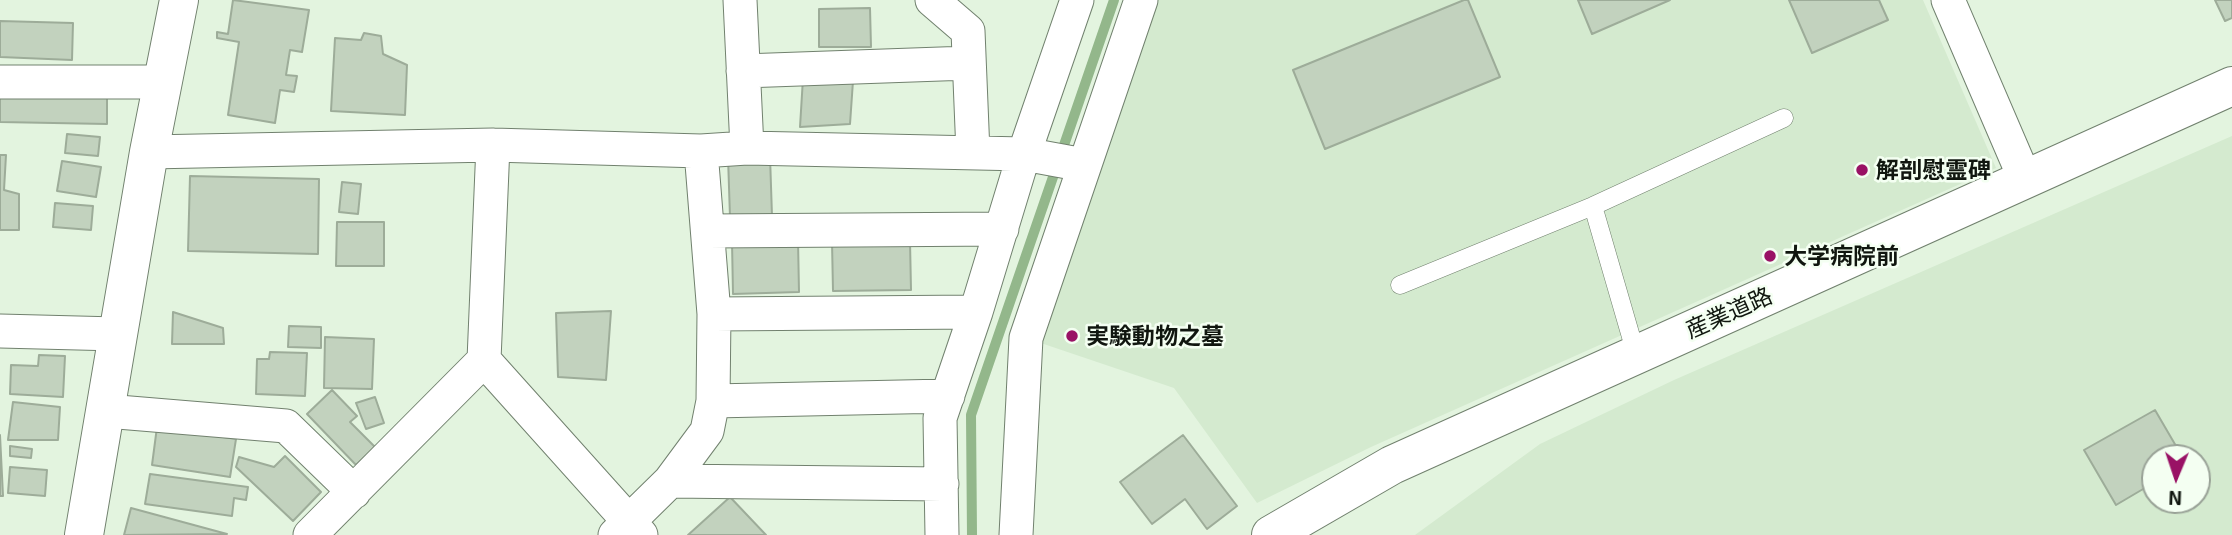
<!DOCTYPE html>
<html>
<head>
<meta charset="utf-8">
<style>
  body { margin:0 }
  #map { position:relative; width:2232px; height:535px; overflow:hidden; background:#e3f4df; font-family:"Exo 2",sans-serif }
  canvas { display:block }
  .north { position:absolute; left:2141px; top:444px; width:70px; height:70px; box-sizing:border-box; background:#f4fff2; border:2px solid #99a297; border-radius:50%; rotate:182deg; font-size:19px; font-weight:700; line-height:28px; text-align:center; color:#10160f }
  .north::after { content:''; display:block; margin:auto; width:24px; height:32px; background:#991265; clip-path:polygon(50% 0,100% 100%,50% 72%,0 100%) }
</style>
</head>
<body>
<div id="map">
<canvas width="2232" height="535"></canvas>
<div class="north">N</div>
</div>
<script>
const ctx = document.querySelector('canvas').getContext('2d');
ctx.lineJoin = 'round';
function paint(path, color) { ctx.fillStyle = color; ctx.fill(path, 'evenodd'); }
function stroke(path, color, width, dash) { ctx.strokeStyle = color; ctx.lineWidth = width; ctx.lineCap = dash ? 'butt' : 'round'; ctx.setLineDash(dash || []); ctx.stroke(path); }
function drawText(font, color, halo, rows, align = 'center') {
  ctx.font = font + ' "Exo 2","Noto Sans JP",sans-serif'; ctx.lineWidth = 5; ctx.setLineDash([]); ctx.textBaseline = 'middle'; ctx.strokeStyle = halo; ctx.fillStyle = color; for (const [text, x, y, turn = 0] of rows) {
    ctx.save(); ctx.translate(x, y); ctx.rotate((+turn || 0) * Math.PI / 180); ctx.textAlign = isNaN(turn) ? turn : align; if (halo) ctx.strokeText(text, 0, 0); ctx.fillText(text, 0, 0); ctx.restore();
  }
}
paint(new Path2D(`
  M1142 0H1923L1996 168 1371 447 1257 503 1174 388 1026 338Z
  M2232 136V535H1415L1540 444 1674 380ZM2155 458H2197V500H2155Z`), '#d4eacf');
stroke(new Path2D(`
  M972 535 971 415 1114 0`), '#93b78b', 10);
const building = new Path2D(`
  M233 0 309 10 302 52 290 50 286 75 297 76 294 92 280 90 275 123 228 115 239 42 217 38V32L228 34Z
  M1464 0H1468L1500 77 1325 149 1293 70Z
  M1578 0H1670L1592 34Z
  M1789 0H1879L1888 20 1812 53Z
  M2215 0H2232V18L2225 21Z
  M870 8 871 47H819V9Z
  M0 21 73 23 72 60 0 57Z
  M364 33 381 36 383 54 407 65 405 115 331 111 335 38 361 40Z
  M803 78 853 81 850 124 800 127Z
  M0 90 107 91V124L0 122Z
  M67 134 100 137 98 156 65 153Z
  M0 155H6L4 190 19 194V230H0Z
  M770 156 772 216 730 217 728 157Z
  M62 161 101 167 96 197 57 191Z
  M190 176 319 179 318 254 188 251Z
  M342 182 361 184 358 214 339 212Z
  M55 203 93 206 91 230 53 227Z
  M337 222H384V266H336Z
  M798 240 799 292 733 294 732 242Z
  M910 241 911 290 833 291 832 242Z
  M611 311 606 380 558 377 556 313Z
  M173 312 223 328 224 344H172Z
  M289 326 321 327V348L288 347Z
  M325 337 374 339 372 389 324 388Z
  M270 352 307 353 305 396 256 394 257 359H269Z
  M39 355 65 356 63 397 10 394 11 365 38 366Z
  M332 390 357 416 350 422 375 447 356 465 307 414Z
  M375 397 384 423 366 429 356 403Z
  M13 402 60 407 58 440H8Z
  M2155 410 2183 458H2155V482L2116 505 2084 450Z
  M157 427 236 439 230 477 152 465Z
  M0 435 3 496H0Z
  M1183 435 1237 506 1207 529 1185 499 1152 524 1120 482Z
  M10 446 32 449 31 458 10 456Z
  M285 456 321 492 293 521 236 467 239 457 274 467Z
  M10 467 47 470 45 496 8 493Z
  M150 474 248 487 246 500 234 498 232 516 145 504Z
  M730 497 766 535H688Z
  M131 508 227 534 124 535Z`);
paint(building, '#c2d2be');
stroke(building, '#9dac99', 2);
const service = new Path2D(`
  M1593 206 1784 118
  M1400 285 1593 206 1636 354`);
const minor = new Path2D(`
  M740 0 747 148
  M932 0 968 31 973 153
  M1948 0 2025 179
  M743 71 969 63
  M0 82H163
  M149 152 493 145 701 151 747 148 1024 154 1084 165
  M708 231 1002 229
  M714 314 976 312
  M0 331 117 334
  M484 360 641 535
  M713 401 948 396
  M106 411 286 426 354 492
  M670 481 942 484
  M310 535 484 360 493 145
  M615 535 670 481 707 431 713 401 714 314 701 151
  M942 535 940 418 976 312 1024 154 1077 0
  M1016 535 1026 338 1141 0`);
const tertiary = new Path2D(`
  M84 535 149 152 179 0
  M1271 535 1392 465 2232 86`);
stroke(service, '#71816e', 19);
stroke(minor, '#71816e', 35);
stroke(tertiary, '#71816e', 40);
stroke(service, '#fff', 18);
stroke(minor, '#fff', 33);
stroke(tertiary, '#fff', 38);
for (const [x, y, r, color] of [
  [1862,170,7,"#991265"],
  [1770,256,7,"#991265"],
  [1072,336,7,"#991265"]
]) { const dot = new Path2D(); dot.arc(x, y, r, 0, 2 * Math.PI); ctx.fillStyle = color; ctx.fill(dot); stroke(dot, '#f4fff2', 2.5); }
drawText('bold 23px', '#10160f', '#f4fff2', [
  ["解剖慰霊碑",1876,170],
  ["大学病院前",1784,256],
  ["実験動物之墓",1086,336]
], 'left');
drawText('23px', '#10160f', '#f4fff2', [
  ["産業道路",1729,313,-24]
]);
</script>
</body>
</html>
